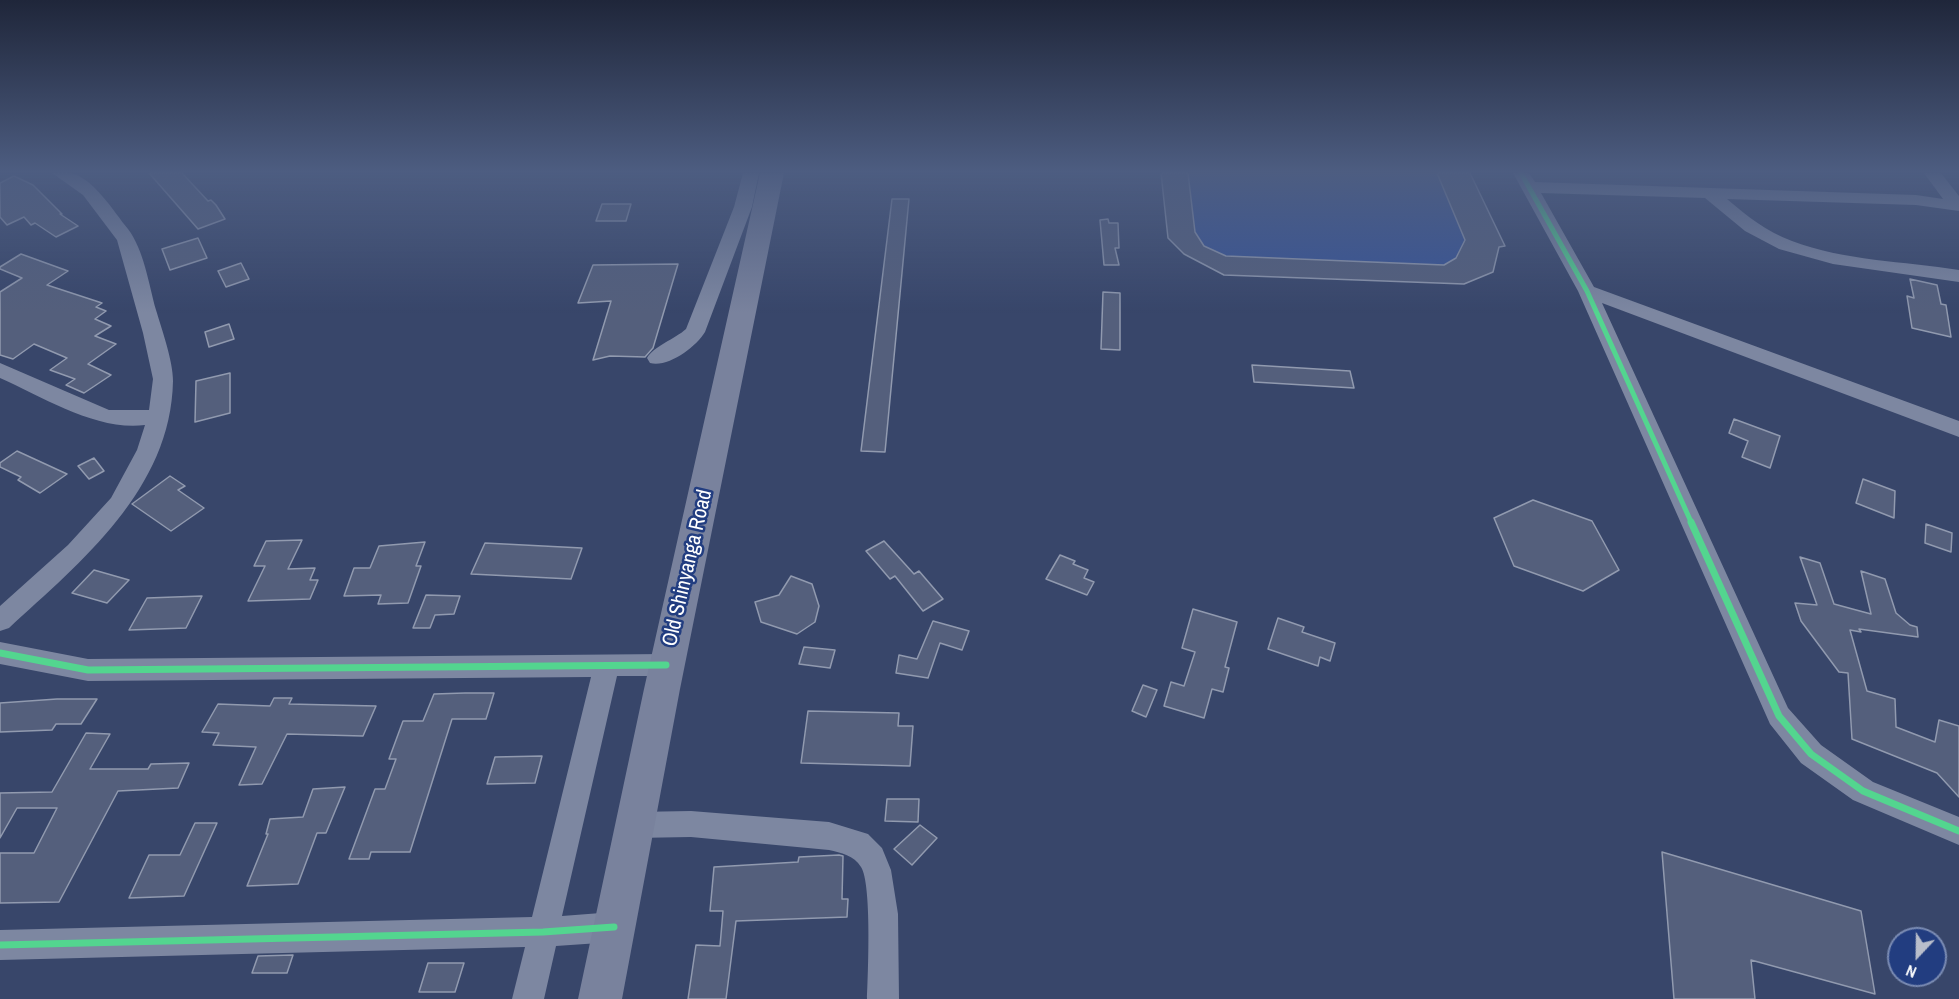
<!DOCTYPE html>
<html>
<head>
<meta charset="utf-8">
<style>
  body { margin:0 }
  #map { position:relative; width:1959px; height:999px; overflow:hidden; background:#38466a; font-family:"Archivo Narrow",sans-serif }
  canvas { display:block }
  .north { position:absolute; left:1887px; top:927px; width:60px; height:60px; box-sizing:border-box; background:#223d80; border:2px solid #7a8bb3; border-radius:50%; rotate:202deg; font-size:16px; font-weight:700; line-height:24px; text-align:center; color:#fff }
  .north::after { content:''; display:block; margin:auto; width:21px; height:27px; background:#b9becb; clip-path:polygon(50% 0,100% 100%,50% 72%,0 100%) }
</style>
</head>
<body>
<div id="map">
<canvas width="1959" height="999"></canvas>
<div class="north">N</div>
</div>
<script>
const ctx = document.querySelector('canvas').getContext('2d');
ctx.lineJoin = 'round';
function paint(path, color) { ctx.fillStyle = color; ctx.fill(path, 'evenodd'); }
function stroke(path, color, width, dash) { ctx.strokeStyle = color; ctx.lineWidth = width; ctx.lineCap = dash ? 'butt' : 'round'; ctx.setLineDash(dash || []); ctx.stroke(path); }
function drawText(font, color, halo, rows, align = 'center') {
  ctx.font = font + ' "Archivo Narrow",sans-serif'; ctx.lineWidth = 5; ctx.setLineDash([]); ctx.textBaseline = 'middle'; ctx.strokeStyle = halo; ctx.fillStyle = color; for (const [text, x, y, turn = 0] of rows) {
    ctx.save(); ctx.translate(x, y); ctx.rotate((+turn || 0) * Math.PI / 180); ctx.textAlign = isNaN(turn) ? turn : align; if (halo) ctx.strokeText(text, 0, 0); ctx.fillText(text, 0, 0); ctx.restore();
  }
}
paint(new Path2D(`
  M1161 173H1470L1505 246 1499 247 1493 272 1464 284 1224 275 1184 254 1168 238Z`), '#365397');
const building = new Path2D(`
  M149 173H182L208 201 211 200 216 205 225 219 198 229Z
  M1161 173H1188L1195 232 1204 246 1226 256 1444 265 1456 258 1465 240 1437 173H1470L1505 246 1499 247 1493 272 1464 284 1224 275 1184 254 1168 238Z
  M14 176 33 185 62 214H60L78 226 56 237 35 223 31 225 24 217 7 225 0 217V183Z
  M892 199H909L885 452 861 451Z
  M602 204H631L626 221H596Z
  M1108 219 1109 223H1118L1119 248H1115L1119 265H1104L1100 220Z
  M198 238 207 258 170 270 162 249Z
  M21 254 68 271 47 285 102 303 96 307 106 311 95 319 111 326 95 336 116 344 88 364 111 375 84 393 66 385 75 379 50 370 67 358 34 344 13 359 0 355V292L22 278 0 269V267Z
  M241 263 249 279 226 287 218 271Z
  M678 264 653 348 645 357 610 356 593 360 611 301 578 303 593 265Z
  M1910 279 1937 285 1941 304 1946 305 1951 337 1912 328 1907 296 1914 298Z
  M1103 292 1120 293V350L1101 349Z
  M229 324 234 339 209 347 205 332Z
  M1252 365 1350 371 1354 388 1254 382Z
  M230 373V413L195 422 196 381Z
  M1734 419 1780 436 1770 468 1742 457 1748 441 1729 433Z
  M17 451 67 474 40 493 18 480 21 477 0 467V463Z
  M94 458 104 471 89 479 78 466Z
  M170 476 185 486 178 490 204 508 171 531 132 504Z
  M1863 479 1895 491 1894 518 1856 503Z
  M1533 500 1592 521 1619 570 1583 591 1514 566 1494 518Z
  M1926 524 1952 533 1951 552 1925 543Z
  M302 540 288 569 315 568 310 580H318L310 599 248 601 265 566H254L266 541Z
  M884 541 914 574 919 571 943 599 923 611 895 576 890 579 866 551Z
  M425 542 416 566H421L408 603 378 604 381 595 344 596 354 568H370L379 546Z
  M485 543 582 548 571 579 471 574Z
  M1060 555 1075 561 1073 564 1088 570 1084 578 1094 582 1087 595 1046 579Z
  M1800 557 1820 563 1834 604 1871 614 1861 571 1885 579 1896 613 1910 625 1917 627 1918 637 1859 629 1861 632 1850 630 1867 691 1895 699 1896 727 1935 742 1939 720 1959 726V797L1937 773 1852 739 1848 673 1839 672 1801 621 1795 603 1817 605Z
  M94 570 129 580 107 603 72 593Z
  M791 576 812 584 819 606 815 622 797 634 761 622 755 602 779 595Z
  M426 595 460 596 454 614 435 615 430 628H413Z
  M202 596 186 628 129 630 147 598Z
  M1193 609 1237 622 1225 667 1229 668 1223 692 1212 689 1204 718 1164 706 1171 682 1184 686 1195 652 1182 648Z
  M1278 618 1304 627 1302 632 1335 643 1330 661 1320 657 1318 666 1268 649Z
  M933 621 969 631 962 650 940 643 928 678 896 673 899 655 917 659Z
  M804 647 835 650 830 668 799 664Z
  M1143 685 1157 690 1146 717 1132 711Z
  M465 693H494L486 719H452L410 852H371L369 859H349L375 789H385L396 759H389L403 721H423L434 694Z
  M274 698H292L289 704 376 706 363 736 287 734 262 784 239 785 256 747 213 745 219 733 202 732 218 704 270 706Z
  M57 699H97L81 724H56L52 730 0 732V703Z
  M808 711 899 713 898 726H913L910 766 801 763Z
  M86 733 110 734 90 769H148L151 764 189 763 178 788 118 791 59 902 0 903V853H34L57 808H17L0 838V793L52 792Z
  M542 756 535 783 487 784 495 757Z
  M345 787 326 833H317L298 884 247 886 268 834H266L270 819 303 817 313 789Z
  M887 799H919L918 822 885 821Z
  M195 823H217L184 896 129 898 149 855H180Z
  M920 825 937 838 912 865 894 849Z
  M1662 852 1861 911 1875 994 1751 960 1755 999H1674Z
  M839 855 843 856 842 899H848L847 917 736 921 726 999H688L696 945 720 946 723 911H710L714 867 798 862 799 857Z
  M293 955 287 973H252L258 956Z
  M428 963H464L455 992H419Z`);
paint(building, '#545f7c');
stroke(building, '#919aaf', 1.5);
paint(new Path2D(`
  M52 173C57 173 64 172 70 173 93 177 114 212 128 229 144 250 149 285 156 310 162 330 173 361 173 381 171 489 81 562 9 628L0 631V606L68 545 111 498 137 450 145 425C96 431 45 398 0 378V363L109 410H149L153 379 143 333 117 240 83 195Z
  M743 173H759L752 207 705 332C696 347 668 368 650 363L647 358C654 346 675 339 686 329L734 207Z
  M1513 173H1529L1535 182 1916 195 1943 199 1924 173H1941L1959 196V211L1916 205 1727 199C1747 216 1767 232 1792 241 1844 261 1904 261 1959 270V282L1833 264 1779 249 1745 231 1705 198 1541 193 1594 287 1959 421V437L1602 303 1788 708 1821 745 1873 782 1959 817V845L1853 800 1801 763 1770 724 1578 291Z
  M0 642 88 659 666 654 675 657 679 665 675 673 666 676H617L562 916 614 912 625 916 629 927 625 938 614 942 556 946 544 999H512L525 947 0 960V930L532 917 591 677 88 681 0 664Z
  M691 811 829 822 868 834 882 848 891 870 898 914 899 999H867C868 975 872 884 861 867 854 855 841 853 829 850L691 837 634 838 624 835 620 825 624 815 634 812Z`), '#7d87a1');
paint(new Path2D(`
  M760 173H784L680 689 622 999H578L644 689Z`), '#79829d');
stroke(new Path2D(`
  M1521 173 1587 291 1692 524`), '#53d58f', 5);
stroke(new Path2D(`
  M1691 522 1779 716 1811 754 1863 791 1959 831
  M0 653 88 670 666 665
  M0 945 543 932 614 927`), '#53d58f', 7);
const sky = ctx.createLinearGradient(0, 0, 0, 313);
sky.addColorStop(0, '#1f263a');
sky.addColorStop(0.55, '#4d5d81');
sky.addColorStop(1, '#4d5d8100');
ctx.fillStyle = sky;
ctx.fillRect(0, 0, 1959, 313);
drawText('21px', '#fff', '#223d80', [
  ["Old Shinyanga Road",688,568,-77]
]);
</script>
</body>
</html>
